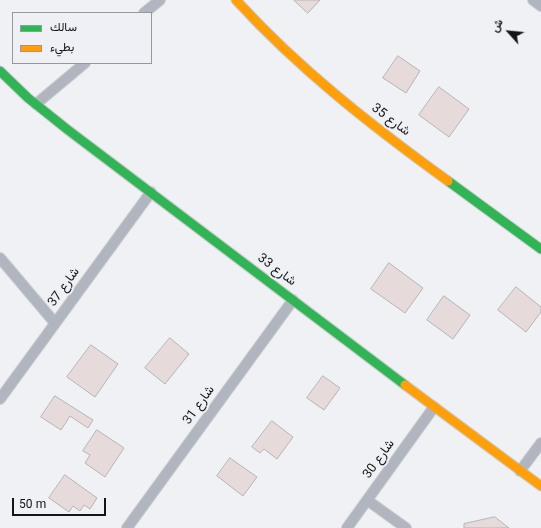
<!DOCTYPE html>
<html>
<head>
<meta charset="utf-8">
<style>
  body { margin:0 }
  #map { position:relative; width:541px; height:528px; overflow:hidden; background:#eff1f4; font-family:Georgia,Vazirmatn,serif }
  canvas { display:block }
  .legend { position:absolute; left:12px; top:12px; width:140px; height:52px; box-sizing:border-box; background:#eef0f5; border:1px solid #96989b; margin:0; padding:5px 7px; list-style:none; font-size:12px; color:#131415 }
  .legend li { display:flex; align-items:center; gap:8px; height:20px }
  .legend b { width:20px; border:1px solid #96989b }
  .north { position:absolute; left:489px; top:12px; width:40px; height:40px; -webkit-text-stroke:3px #eef0f5; paint-order:stroke; rotate:297deg; font-size:11px; font-weight:700; line-height:16px; text-align:center; color:#131415 }
  .north::after { content:''; display:block; margin:auto; width:14px; height:18px; background:#131415; clip-path:polygon(50% 0,100% 100%,50% 72%,0 100%) }
  .scale { position:absolute; left:12px; top:498px; width:94px; height:18px; box-sizing:border-box; border:2px solid #131415; border-top:0; padding-left:5px; font-size:12px; line-height:14px; white-space:nowrap; color:#131415; -webkit-text-stroke:3px #eef0f5; paint-order:stroke }
</style>
</head>
<body>
<div id="map">
<canvas width="541" height="528"></canvas>
<ul class="legend">
<li><b style="height:5px;background:#30b455"></b>سالك</li>
<li><b style="height:5px;background:#ff9f0a"></b>بطيء</li>
</ul>
<div class="north">ش</div>
<div class="scale">50 m</div>
</div>
<script>
const ctx = document.querySelector('canvas').getContext('2d');
ctx.lineJoin = 'round';
function paint(path, color) { ctx.fillStyle = color; ctx.fill(path, 'evenodd'); }
function stroke(path, color, width, dash) { ctx.strokeStyle = color; ctx.lineWidth = width; ctx.lineCap = dash ? 'butt' : 'round'; ctx.setLineDash(dash || []); ctx.stroke(path); }
function drawText(font, color, halo, rows, align = 'center') {
  ctx.font = font + ' Georgia,Vazirmatn,serif'; ctx.lineWidth = 4; ctx.setLineDash([]); ctx.textBaseline = 'middle'; ctx.strokeStyle = halo; ctx.fillStyle = color; for (const [text, x, y, turn = 0] of rows) {
    ctx.save(); ctx.translate(x, y); ctx.rotate((+turn || 0) * Math.PI / 180); ctx.textAlign = isNaN(turn) ? turn : align; if (halo) ctx.strokeText(text, 0, 0); ctx.fillText(text, 0, 0); ctx.restore();
  }
}
const building = new Path2D(`
  M294 0H320L308 13Z
  M398 56 420 71 406 93 383 78Z
  M439 87 469 109 449 137 419 115Z
  M389 263 423 288 405 313 371 289Z
  M516 287 541 307V312L526 332 498 310Z
  M444 296 470 315 453 339 427 320Z
  M170 338 189 354 165 384 145 368Z
  M91 345 118 364 95 397 67 377Z
  M323 376 340 388 324 410 307 398Z
  M55 396 93 420 88 428 70 416 61 430 41 417Z
  M272 421 293 437 277 459 264 449 260 453 252 447Z
  M97 430 124 448 105 477 85 463 90 455 83 451Z
  M230 458 257 477 243 496 217 476Z
  M65 475 97 498 90 509 84 505 80 511 73 506 69 512 49 498Z
  M495 517 509 528H464V524Z`);
paint(building, '#e6dbda');
stroke(building, '#b4b3b5', 1);
const street = new Path2D(`
  M533 0 541 6
  M144 13 160 0
  M36 104 85 63
  M0 258 55 323
  M0 399 151 192
  M520 471 541 443
  M367 500 406 528
  M127 528 293 300
  M347 528 434 407`);
const fast = new Path2D(`
  M0 71 28 98 68 130 405 385
  M448 181 541 249`);
const slow = new Path2D(`
  M236 0C299 69 372 126 448 181
  M405 385 541 486`);
stroke(street, '#cdcecf', 12);
stroke(fast, '#cdcecf', 11);
stroke(slow, '#cdcecf', 11);
stroke(street, '#b0b5c0', 10);
stroke(fast, '#30b455', 9);
stroke(slow, '#ff9f0a', 9);
drawText('13px', '#131415', '#eef0f5', [
  ["شارع 35",390,121,37],
  ["شارع 33",276,271,37],
  ["شارع 37",65,288,-54],
  ["شارع 31",200,406,-54],
  ["شارع 30",380,460,-54]
]);
</script>
</body>
</html>
